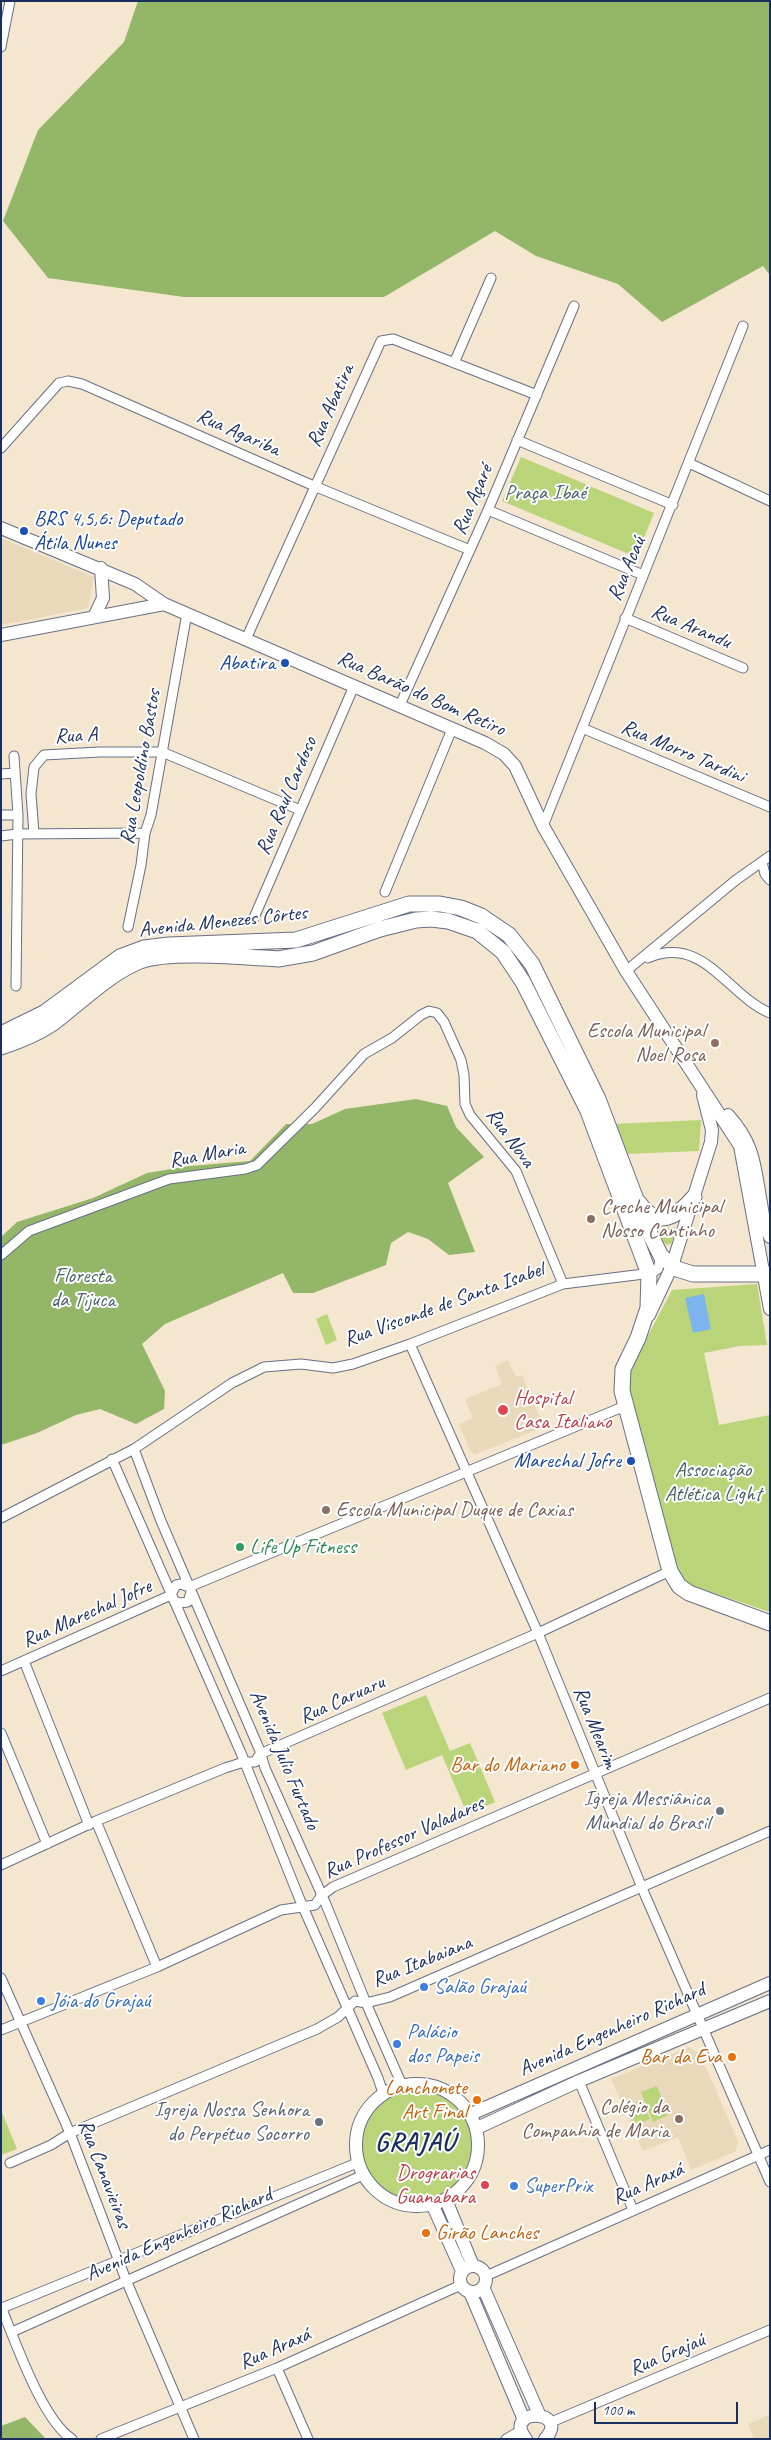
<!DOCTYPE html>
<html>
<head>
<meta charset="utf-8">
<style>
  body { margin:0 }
  #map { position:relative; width:771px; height:2440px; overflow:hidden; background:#f5e6cf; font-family:Caveat,sans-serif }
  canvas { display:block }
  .frame { position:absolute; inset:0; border:2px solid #1b2f5e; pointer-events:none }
  .scale { position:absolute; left:594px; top:2402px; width:144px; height:22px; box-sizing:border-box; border:2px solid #1b2f5e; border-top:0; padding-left:6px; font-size:15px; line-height:18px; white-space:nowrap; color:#1b2f5e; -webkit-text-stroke:4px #fff; paint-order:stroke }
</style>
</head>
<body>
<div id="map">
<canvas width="771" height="2440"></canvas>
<div class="frame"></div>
<div class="scale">100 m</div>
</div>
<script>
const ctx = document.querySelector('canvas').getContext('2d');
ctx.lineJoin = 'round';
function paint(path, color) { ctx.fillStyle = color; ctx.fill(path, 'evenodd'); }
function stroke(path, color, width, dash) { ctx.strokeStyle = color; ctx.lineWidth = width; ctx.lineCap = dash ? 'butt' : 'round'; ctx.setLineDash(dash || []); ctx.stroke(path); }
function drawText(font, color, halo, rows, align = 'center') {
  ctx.font = font + ' Caveat,sans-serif'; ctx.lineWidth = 4; ctx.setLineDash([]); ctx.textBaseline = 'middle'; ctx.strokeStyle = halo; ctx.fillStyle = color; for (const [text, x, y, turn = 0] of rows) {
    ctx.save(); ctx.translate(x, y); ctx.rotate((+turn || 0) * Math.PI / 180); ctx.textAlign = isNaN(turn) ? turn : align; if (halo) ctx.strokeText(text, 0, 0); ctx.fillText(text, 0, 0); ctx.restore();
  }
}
paint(new Path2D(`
  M1 538 94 577 88 608 1 625Z
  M508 1360 516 1377 522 1375 544 1427 474 1455 470 1450 459 1424 473 1418 465 1399 502 1384 495 1366Z
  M689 2047 700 2054 738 2141 736 2151 691 2170 678 2137 643 2151 611 2079Z
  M770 2415V2439H754L748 2424Z`), '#e9d9ba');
paint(new Path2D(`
  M521 457 654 513 636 557 502 501Z
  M701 1120 699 1151 624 1154 613 1124Z
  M675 1227 672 1243 667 1245 662 1241 659 1229Z
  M757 1284 767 1345 740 1346 704 1353 719 1425 770 1415V1612L693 1586 683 1579 677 1569 629 1388 631 1368 672 1290Z
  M327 1314 337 1340 326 1345 316 1319Z
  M426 1695 450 1751 470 1743 495 1802 467 1814 442 1755 406 1770 382 1713Z
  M657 2086 668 2115 653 2122 641 2092Z
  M360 2146a56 56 0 1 1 112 0a56 56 0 1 1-112 0Z
  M641 2100 650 2119 636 2125 627 2106Z
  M1 2110 17 2149 1 2155Z`), '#bad479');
paint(new Path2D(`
  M138 1H770V275L763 266 662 322 618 284 536 256 495 231 384 297H184L48 278 3 221 38 130 124 42Z
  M416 1099 447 1106 456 1127 484 1157 448 1183 475 1252 449 1255 428 1239 408 1232 391 1243 386 1265 313 1293H293L283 1273 165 1324 142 1344 165 1391 164 1409 136 1424 100 1409 76 1415 37 1433 1 1445V1237L17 1222 93 1198 147 1173 190 1166 250 1161 286 1124H312L345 1109Z
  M25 2417 46 2439H1V2426Z`), '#93b669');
paint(new Path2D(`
  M704 1294 711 1329 693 1333 685 1298Z`), '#7db4ed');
const street = new Path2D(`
  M1 47 10 1
  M454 363 491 278
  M517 440 673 505
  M1 448 59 383 68 381 82 384 314 486 470 550
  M689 463 770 501
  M488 510 643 575
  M625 618 743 668
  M246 639 381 341 393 339 537 395
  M400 705 488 510 574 306
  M582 728 770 807
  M14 756 18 815 16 986
  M1 774 15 773
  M1 815H18
  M543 826 743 326
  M34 834 31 794 34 767 44 755 99 752H162L300 810
  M1 836 17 834 145 833
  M762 862 765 874 770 880
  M385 892 452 729
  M253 920 354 686
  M128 927 141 865 145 833 151 815 187 613
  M648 958C703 934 727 995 770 1013
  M626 971 736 880 770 856
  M1 1255 29 1231 169 1179 245 1169 257 1165 315 1108 364 1054 392 1038 421 1015 429 1011 437 1013 444 1022 461 1060 464 1075 465 1104 470 1115 516 1171 563 1284
  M410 1344 538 1633 645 1895 770 2182
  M134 1449 161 1521 260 1751 265 1768 325 1902 366 2003 402 2085
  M112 1459 241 1753 300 1900 378 2078 383 2093
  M1 1518 134 1449 232 1383 264 1367 301 1364 333 1368 353 1364 410 1344 563 1284 652 1273 658 1269 661 1256
  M174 1601 179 1603 188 1602 191 1592
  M24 1661 89 1825
  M1 1671 171 1595 176 1585 181 1584 189 1587 625 1406
  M1 1733 47 1844
  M96 1821 157 1967
  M1 1865 96 1821 225 1768 244 1762H255L260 1754 538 1633 670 1571
  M1 1978 70 2133 126 2280 194 2439
  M1 2030 157 1967 281 1910 315 1905 321 1896 333 1887 770 1698
  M579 2081 633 2210
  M10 2163 51 2145 70 2133 317 2029 338 2017 355 2001 366 2003 390 1997 770 1831
  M486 2276 770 2150
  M1 2307C15 2340 42 2420 72 2439
  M2 2308 357 2163
  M12 2332 363 2175
  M277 2368 308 2439
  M549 2423 770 2330
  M101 2439 277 2368 461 2285
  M506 2439 522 2430`);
const secondary = new Path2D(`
  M1 528 135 584 164 604 485 743 504 754 515 766 543 826 626 971 740 1146 770 1309
  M94 617 103 598 101 568
  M1 635 164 604
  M728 1115C755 1145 754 1165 761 1203 763 1215 764 1227 770 1237
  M649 1315 672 1266 711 1142 712 1130 703 1095
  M356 2145a61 61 0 1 1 122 0a61 61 0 1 1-122 0Z
  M471 2114 770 1983
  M477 2128 579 2081 770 2001
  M446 2200 473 2266
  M433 2206 462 2271
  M460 2279a13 13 0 1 1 26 0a13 13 0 1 1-26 0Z
  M483 2287 539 2414
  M470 2292 524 2420
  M526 2439C501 2407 572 2409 545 2439`);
const primary = new Path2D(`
  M1 1034 44 1013 120 957 144 948 169 945 296 940 409 904H440L461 908 481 916 509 935 532 964 598 1099 646 1226 661 1256 677 1269 693 1274H770
  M1 1047C19 1041 37 1034 53 1023 81 1002 108 974 140 961 169 950 245 957 278 959L313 953 380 929 416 920 431 919 448 921 477 931 503 952 523 982 588 1111 649 1274 648 1308 638 1338 623 1369 622 1391 670 1571 679 1586 689 1593 770 1623
  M639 1203C657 1230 678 1216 694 1197`);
stroke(street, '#676f86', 11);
stroke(secondary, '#676f86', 14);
stroke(primary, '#676f86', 17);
stroke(street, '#fff', 9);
stroke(secondary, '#fff', 12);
stroke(primary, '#fff', 15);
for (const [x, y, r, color] of [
  [24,531,5,"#1a4fb4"],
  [285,663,5,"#1a4fb4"],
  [715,1043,5,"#8d6e63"],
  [591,1219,5,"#8d6e63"],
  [503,1410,6,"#e0444e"],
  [631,1461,5,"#1a4fb4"],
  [326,1510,5,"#8d6e63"],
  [240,1547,5,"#2e9e5b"],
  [575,1765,5,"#e8710a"],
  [720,1811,5,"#6b7280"],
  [424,1987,5,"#3f7fe0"],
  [41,2001,5,"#3f7fe0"],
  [397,2044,5,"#3f7fe0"],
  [732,2057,5,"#e8710a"],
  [477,2100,5,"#e8710a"],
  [679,2119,5,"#8d6e63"],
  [319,2122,5,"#6b7280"],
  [485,2185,5,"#e0444e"],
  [514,2186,5,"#3f7fe0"],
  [426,2233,5,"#e8710a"]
]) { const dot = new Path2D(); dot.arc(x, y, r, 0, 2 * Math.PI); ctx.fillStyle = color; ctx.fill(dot); stroke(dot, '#fff', 2); }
drawText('21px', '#1b2f5e', '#fff', [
  ["Rua Abatira",331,406,-66],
  ["Rua Agariba",238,433,24],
  ["Rua Açaré",473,500,-67],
  ["Rua Acaú",627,569,-67],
  ["Rua Arandu",691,627,23],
  ["Rua Barão do Bom Retiro",421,694,24],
  ["Rua A",76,736,-3],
  ["Rua Morro Tardini",683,752,23],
  ["Rua Leopoldino Bastos",141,767,-80],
  ["Rua Raul Cardoso",287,796,-67],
  ["Avenida Menezes Côrtes",223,922,-6],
  ["Rua Nova",510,1138,54],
  ["Rua Maria",207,1155,-10],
  ["Rua Visconde de Santa Isabel",444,1305,-20],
  ["Rua Marechal Jofre",87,1614,-24],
  ["Rua Caruaru",342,1700,-24],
  ["Rua Mearim",595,1728,68],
  ["Avenida Julio Furtado",284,1760,67],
  ["Rua Professor Valadares",404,1838,-24],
  ["Rua Itabaiana",422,1962,-22],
  ["Avenida Engenheiro Richard",612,2030,-24],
  ["Rua Canavieiras",104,2174,69],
  ["Rua Araxá",648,2184,-24],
  ["Avenida Engenheiro Richard",179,2235,-24],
  ["Rua Araxá",275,2349,-24],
  ["Rua Grajaú",667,2355,-23]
]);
drawText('21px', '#4b6166', '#fff', [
  ["Praça Ibaé",545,493],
  ["Floresta",83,1276],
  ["da Tijuca",83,1300],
  ["Associação",713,1470],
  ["Atlética Light",713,1494]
]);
drawText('21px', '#164399', '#fff', [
  ["BRS 4,5,6: Deputado",34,519,"left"],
  ["Átila Nunes",34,543,"left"],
  ["Abatira",275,663],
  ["Marechal Jofre",621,1461]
], 'right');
drawText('21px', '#785e54', '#fff', [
  ["Escola Municipal",705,1031],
  ["Noel Rosa",705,1055],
  ["Creche Municipal",601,1207,"left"],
  ["Nosso Cantinho",601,1231,"left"],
  ["Escola Municipal Duque de Caxias",336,1510,"left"],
  ["Colégio da",669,2107],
  ["Companhia de Maria",669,2131]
], 'right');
drawText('21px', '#be3a42', '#fff', [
  ["Hospital",514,1398],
  ["Casa Italiano",514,1422],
  ["Drograrias",475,2173,"right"],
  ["Guanabara",475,2197,"right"]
], 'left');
drawText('21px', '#27864d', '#fff', [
  ["Life Up Fitness",250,1547]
], 'left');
drawText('21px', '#c56008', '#fff', [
  ["Bar do Mariano",565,1765],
  ["Bar da Eva",722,2057],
  ["Lanchonete",467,2088],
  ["Art Final",467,2112],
  ["Girão Lanches",436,2233,"left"]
], 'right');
drawText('21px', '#5b616d', '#fff', [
  ["Igreja Messiânica",710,1799],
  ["Mundial do Brasil",710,1823],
  ["Igreja Nossa Senhora",309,2110],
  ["do Perpétuo Socorro",309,2134]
], 'right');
drawText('21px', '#366cbe', '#fff', [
  ["Salão Grajaú",434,1987],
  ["Jóia do Grajaú",51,2001],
  ["Palácio",407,2032],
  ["dos Papeis",407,2056],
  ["SuperPrix",524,2186]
], 'left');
ctx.letterSpacing = '1px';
drawText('bold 26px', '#1b2f5e', '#fff', [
  ["GRAJAÚ",415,2143]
]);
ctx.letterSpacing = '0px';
</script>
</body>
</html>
